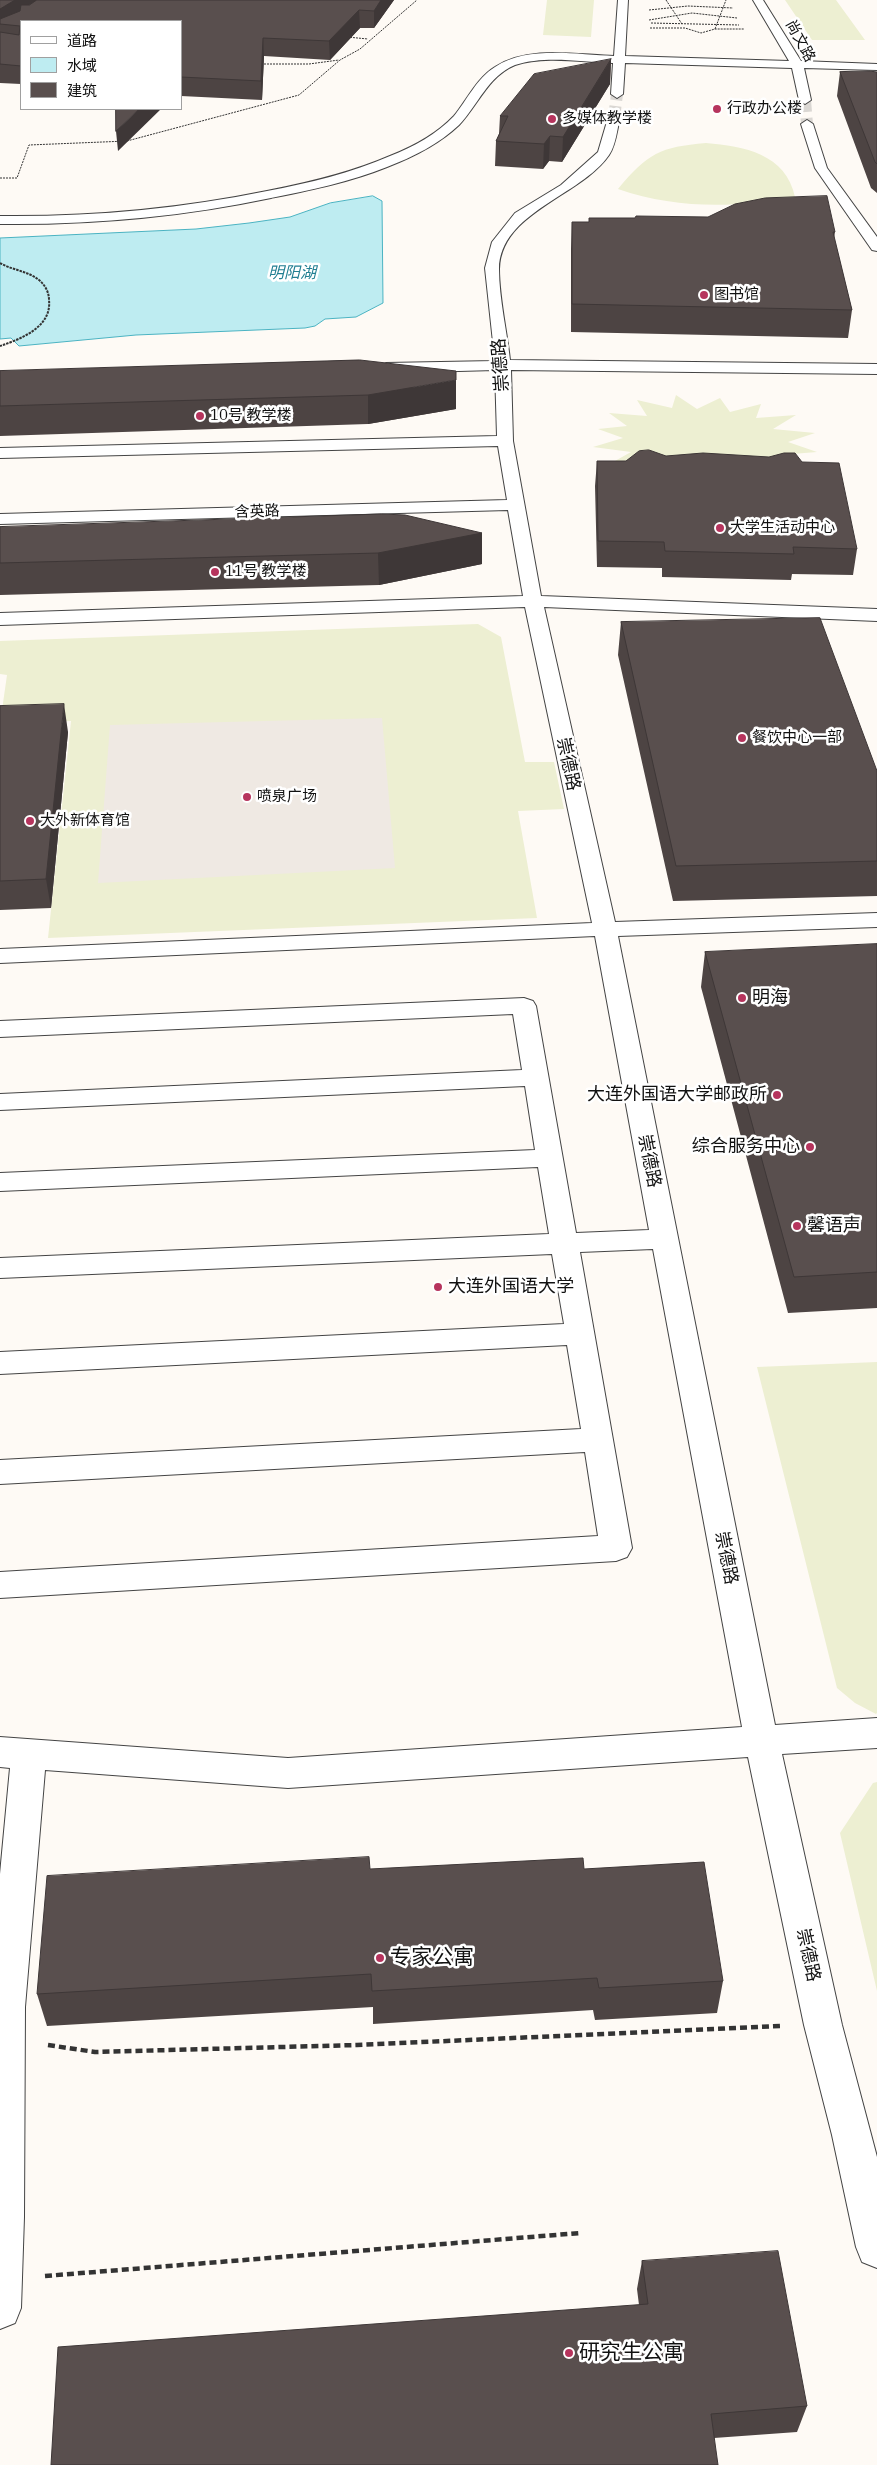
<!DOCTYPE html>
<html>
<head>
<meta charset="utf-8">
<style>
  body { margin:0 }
  #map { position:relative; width:877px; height:2465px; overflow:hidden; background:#fefaf5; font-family:"IBM Plex Serif","Noto Sans SC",serif }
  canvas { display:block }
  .legend { position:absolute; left:20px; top:20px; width:162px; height:90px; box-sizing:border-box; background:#fff; border:1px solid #a0a0a0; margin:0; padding:6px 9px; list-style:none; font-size:15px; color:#111 }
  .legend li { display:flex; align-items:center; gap:10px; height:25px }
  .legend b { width:25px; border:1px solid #a0a0a0 }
</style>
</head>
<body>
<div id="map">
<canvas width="877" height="2465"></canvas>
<ul class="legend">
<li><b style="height:6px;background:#fff"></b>道路</li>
<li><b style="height:14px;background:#beecf1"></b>水域</li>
<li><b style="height:14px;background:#594f4e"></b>建筑</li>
</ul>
</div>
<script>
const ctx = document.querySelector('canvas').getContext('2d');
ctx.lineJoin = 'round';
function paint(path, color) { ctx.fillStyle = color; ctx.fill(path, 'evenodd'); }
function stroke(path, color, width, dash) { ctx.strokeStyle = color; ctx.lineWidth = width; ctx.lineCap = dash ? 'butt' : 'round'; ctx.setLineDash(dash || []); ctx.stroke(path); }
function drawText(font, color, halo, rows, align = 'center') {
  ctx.font = font + ' "IBM Plex Serif","Noto Sans SC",serif'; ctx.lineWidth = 5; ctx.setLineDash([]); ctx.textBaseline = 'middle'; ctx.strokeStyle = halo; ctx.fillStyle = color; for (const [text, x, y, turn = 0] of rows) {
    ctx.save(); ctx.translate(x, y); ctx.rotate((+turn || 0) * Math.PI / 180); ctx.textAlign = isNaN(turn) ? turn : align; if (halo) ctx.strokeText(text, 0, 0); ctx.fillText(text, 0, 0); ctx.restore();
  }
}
paint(new Path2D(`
  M547 0H594L591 37 543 35Z
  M785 0H836L865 40H812Z
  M706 143C744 146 786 154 795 197 735 208 676 209 618 189 648 153 660 147 706 143Z
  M676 395 697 409 720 398 730 412 761 404 756 418 796 415 773 429 815 433 788 442 817 452 780 455 802 468 606 466 631 452 593 447 623 438 598 429 627 426 609 413 647 416 637 400 672 408Z
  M478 624 501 637 525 762H554L564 809 518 811 537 918 48 938 71 721 0 724 7 675 0 674V641Z
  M877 1362V1713L876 1714 855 1703 837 1688 757 1367Z
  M877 1782V1991L840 1833 873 1783Z`), '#edefd2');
paint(new Path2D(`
  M382 718 395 868 98 883 110 725Z`), '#efe9e3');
const water = new Path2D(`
  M373 196 382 201 383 303 356 317 325 319 315 326 305 328 136 335 19 346 11 338 0 339V238L196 229 249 223 290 217 330 203Z`);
paint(water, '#beecf1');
stroke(water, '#4bb3c2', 1);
stroke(new Path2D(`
  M805 100 807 124
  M614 118 617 94`), '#dad7d3', 12, [12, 6]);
const minor = new Path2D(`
  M618 0H628L625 56 789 61 753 0H763L801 61 877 64V70L804 68 811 100 805 104 799 100 792 68 625 63 623 94 617 98 611 94 613 63C582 62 545 55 515 65 488 76 478 105 459 125 439 144 413 157 387 167 350 182 310 190 271 198 181 217 91 225 0 224V216C90 217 179 209 267 191 309 183 351 173 390 156 413 147 437 134 454 116 467 100 477 78 495 67 528 45 577 55 614 56Z
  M614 114 620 118C617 129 616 145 609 155 581 196 500 212 499 269 499 299 507 331 510 360L877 364V374L511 370 513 441 541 596 877 609V621L544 607 615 922 877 913V927L618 936 775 1725 877 1718V1748L782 1754 842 2025 877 2157V2268L862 2262 856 2247 832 2135 804 2025 748 1757 288 1788 45 1770 25 2007 24 2217 21 2308 15 2323 0 2329V1874L10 1768 0 1767V1737L288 1758 742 1727 653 1249 580 1252 632 1548 627 1557 616 1561 0 1598V1572L598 1536 585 1452 0 1484V1460L581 1429 567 1345 0 1374V1352L564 1324 552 1254 0 1278V1258L549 1234 538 1167 0 1191V1173L535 1150 525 1086 0 1110V1094L522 1070 513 1014 0 1037V1021L524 998 533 1001 536 1006 576 1233 649 1230 595 936 0 963V949L592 923 525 607 0 625V613L523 596 508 510 0 524V514L507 500 498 446 0 458V448L497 436 495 370 386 373 378 368 386 363 495 361 485 268 492 242 515 213 561 185 598 152 608 118Z
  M807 120 813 124 827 168 877 237V251L872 250 815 168 801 124Z`);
stroke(minor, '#444', 2);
stroke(new Path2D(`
  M666 0 682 24
  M649 10 688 6 733 8
  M649 20 692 13 737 18
  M651 23 739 25
  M650 28H685L701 33 715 29H744
  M715 29 726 0
  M347 37 368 39
  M261 64H309L339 60
  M0 178H17L29 145 127 141 299 95 340 60 360 49 417 0`), '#333', 1, [2, 1]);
stroke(new Path2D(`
  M0 263C12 270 28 271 39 280 45 285 49 292 49 300 52 327 21 339 0 346`), '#333', 2, [2.5, 1]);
stroke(new Path2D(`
  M48 2045 95 2052 357 2045 781 2026
  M45 2276 580 2233`), '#333', 4.5, [7, 4]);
paint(minor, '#fff');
paint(new Path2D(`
  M0 0H394L374 28H360L330 60 264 56 262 100 181 96V21H21V84L0 83Z
  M611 59 610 84 562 162 549 161 543 169 495 166 496 141 499 134 500 116Z
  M840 72H877V193L871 188 837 96Z
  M708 217 835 232 834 238 852 310 848 338 571 332V249L572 222H589L635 218Z
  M360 360 456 409 368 424 0 436V371Z
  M666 456 857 549 853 575 792 574 791 580 662 577V568L597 567 595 486 597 461H626Z
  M0 527 482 533V564L379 585 0 595Z
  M621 622 877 771V896L673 901 618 655Z
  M0 706 68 732 51 908 0 910Z
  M877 944V1308L788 1313 701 987 705 952Z
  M370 1869H584L723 1981 717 2013 595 2020 593 2010 373 2024V2007L47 2026 37 1994Z
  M642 2261 807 2406 797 2432 714 2438 639 2305 637 2289Z`), '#4d4443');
paint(new Path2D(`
  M15 0H46L0 24V9Z
  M381 0H394L374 28V11Z
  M359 10 360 28 330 60 329 41Z
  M263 38 264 56 262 100 261 81Z
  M611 60 610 84 562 162 563 137Z
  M139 109H161L118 151 116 131Z
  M550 136 549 161 543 169 544 144Z
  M456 380V409L368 424V395Z
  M482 533V564L379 585 378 553Z
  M64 704 68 732 51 908 46 879Z`), '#3e3737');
const building = new Path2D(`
  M0 0H15L0 9Z
  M37 0H381L374 11 359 10 329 41 263 38 261 81 181 77V21H21V66L0 64V32L19 35 20 26 0 24V19L20 11 21 5H29Z
  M611 59 563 137 550 136 544 144 496 141 508 116H500L534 74Z
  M869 71 877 72V164L875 162 840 72Z
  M116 109H139L116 131Z
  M827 196 835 232H833L852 310 572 304V222H589V218H635L636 216 708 217 735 204 765 198Z
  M360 360 456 371V380L368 395 0 406V371Z
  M649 450 666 456 703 453 769 457 784 453H795L802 462 839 463 857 549 793 547 794 554 665 551 664 542 598 541 597 461H626L639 451Z
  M382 514 405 515 482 533 378 553 0 563V527Z
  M820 618 877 771V861L676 866 621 622Z
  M64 704 46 879 0 881V706Z
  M877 944V1272L794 1277 705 952Z
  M369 1857 370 1869 583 1858 584 1869 704 1862 723 1981 599 1988 597 1978 372 1991 371 1974 37 1994 47 1876Z
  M778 2251 807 2406 711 2414 718 2465H51L58 2347 648 2304 642 2261Z`);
paint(building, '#594f4e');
stroke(building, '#3e3737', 1);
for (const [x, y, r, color] of [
  [717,109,5,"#b6345d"],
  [552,119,5,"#b6345d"],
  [704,295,5,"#b6345d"],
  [200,416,5,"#b6345d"],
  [720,528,5,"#b6345d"],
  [215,572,5,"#b6345d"],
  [742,738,5,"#b6345d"],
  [247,797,5,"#b6345d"],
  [30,821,5,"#b6345d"],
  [742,998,5,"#b6345d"],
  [777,1095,5,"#b6345d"],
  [810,1147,5,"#b6345d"],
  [797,1226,5,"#b6345d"],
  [438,1287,5,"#b6345d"],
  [380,1958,5,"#b6345d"],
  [569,2353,5,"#b6345d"]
]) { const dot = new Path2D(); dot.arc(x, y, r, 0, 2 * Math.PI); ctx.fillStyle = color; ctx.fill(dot); stroke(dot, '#fff', 2); }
drawText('15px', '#111', '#fff', [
  ["尚文路",800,41,62],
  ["含英路",257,512,-2]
]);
drawText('15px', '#111', '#fff', [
  ["行政办公楼",727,109],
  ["多媒体教学楼",562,119],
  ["图书馆",714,295],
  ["10号 教学楼",210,416],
  ["大学生活动中心",730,528],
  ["11号 教学楼",225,572],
  ["餐饮中心一部",752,738],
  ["喷泉广场",257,797],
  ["大外新体育馆",40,821]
], 'left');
drawText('italic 16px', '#227f92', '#fff', [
  ["明阳湖",292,273]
]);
drawText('18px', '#111', '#fff', [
  ["崇德路",501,365,-94],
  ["崇德路",568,764,78],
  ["崇德路",649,1161,79],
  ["崇德路",726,1558,79],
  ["崇德路",808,1955,78]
]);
drawText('18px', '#111', '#fff', [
  ["明海",752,998],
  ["大连外国语大学邮政所",767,1095,"right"],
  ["综合服务中心",800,1147,"right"],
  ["馨语声",807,1226],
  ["大连外国语大学",448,1287]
], 'left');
drawText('21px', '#111', '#fff', [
  ["专家公寓",390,1958],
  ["研究生公寓",579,2353]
], 'left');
</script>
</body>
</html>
